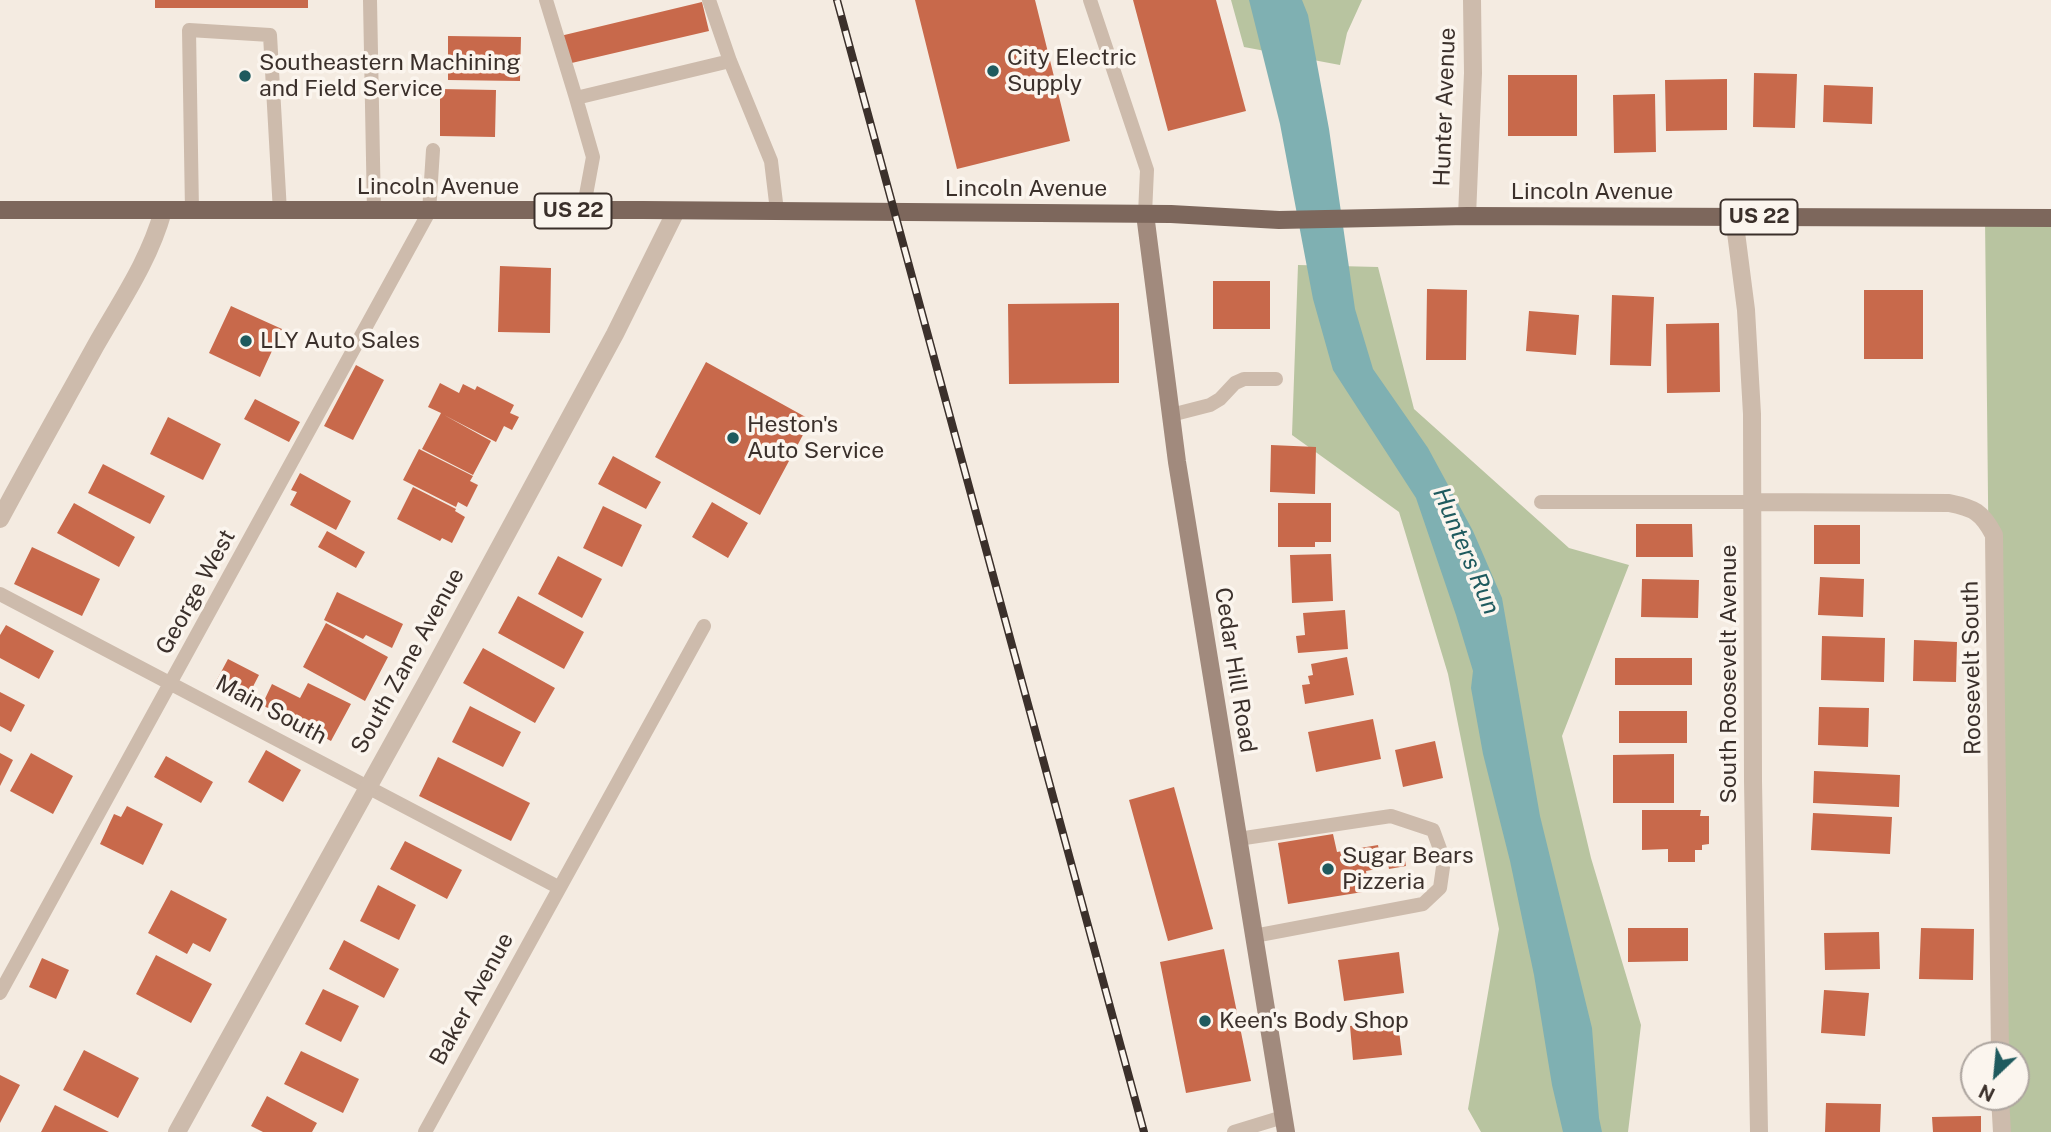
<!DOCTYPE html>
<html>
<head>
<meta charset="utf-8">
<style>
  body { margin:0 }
  #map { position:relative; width:2051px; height:1132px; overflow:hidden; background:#f4ebe1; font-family:"Public Sans",sans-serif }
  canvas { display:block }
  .north { position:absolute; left:1960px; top:1041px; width:70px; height:70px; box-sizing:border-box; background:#fbf5ee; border:2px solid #aea6a0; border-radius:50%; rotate:206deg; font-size:19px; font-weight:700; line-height:28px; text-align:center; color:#3b302b }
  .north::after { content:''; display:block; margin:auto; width:24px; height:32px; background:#1f5a5e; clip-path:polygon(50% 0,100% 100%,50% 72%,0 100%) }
</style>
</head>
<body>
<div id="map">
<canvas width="2051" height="1132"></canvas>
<div class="north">N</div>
</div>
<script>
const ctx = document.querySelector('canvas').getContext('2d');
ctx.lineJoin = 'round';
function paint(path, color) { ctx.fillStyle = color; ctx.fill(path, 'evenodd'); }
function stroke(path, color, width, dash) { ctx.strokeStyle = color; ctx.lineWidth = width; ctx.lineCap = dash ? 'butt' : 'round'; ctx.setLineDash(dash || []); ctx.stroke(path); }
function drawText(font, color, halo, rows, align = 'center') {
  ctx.font = font + ' "Public Sans",sans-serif'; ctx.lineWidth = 7; ctx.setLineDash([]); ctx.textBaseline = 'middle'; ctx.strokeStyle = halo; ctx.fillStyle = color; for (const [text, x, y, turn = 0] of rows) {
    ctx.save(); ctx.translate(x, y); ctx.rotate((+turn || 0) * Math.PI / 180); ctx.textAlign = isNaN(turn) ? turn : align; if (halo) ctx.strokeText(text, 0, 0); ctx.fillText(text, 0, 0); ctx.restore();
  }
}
paint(new Path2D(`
  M1231 0H1362L1347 33 1340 65 1244 47Z
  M1985 218H2051V1132H1994V1097H2016V1055H1994Z
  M1298 265 1378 267 1414 409 1569 548 1629 565 1562 736 1591 858 1641 1025 1628 1132H1481L1468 1109 1499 929 1448 674 1399 512 1292 435Z`), '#b8c4a0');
paint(new Path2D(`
  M1249 0H1302L1308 15 1329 129 1355 309 1373 369 1428 448 1473 531 1502 598 1540 816 1592 1028 1599 1118 1602 1132H1563L1552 1085 1534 975 1510 861 1483 754 1471 688 1473 671 1456 615 1416 498 1333 370 1313 299 1280 124Z`), '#7fb0b2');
paint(new Path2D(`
  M155 0H308V8H155Z
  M915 0H1035L1070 141 957 169Z
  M1133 0H1216L1246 111 1168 131Z
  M702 2 709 31 563 65 556 37Z
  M448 36 521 37 520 81 448 80Z
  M1754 73 1797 74 1795 128 1753 127Z
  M1508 75H1577V136H1508Z
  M1727 79V130L1666 131 1665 80Z
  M1824 85 1873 87 1872 124 1823 122Z
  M440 89 496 90 495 137 440 136Z
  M1655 94 1656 152 1614 153 1613 95Z
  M500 266 551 268 550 333 498 332Z
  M1213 281H1270V329H1213Z
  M1427 289 1467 290 1466 360H1426Z
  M1864 290H1923V359H1864Z
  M1612 295 1654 297 1651 366 1610 365Z
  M1119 303V383L1009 384 1008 304Z
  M231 306 282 329 260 377 209 353Z
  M1529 311 1579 315 1576 355 1526 351Z
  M1719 323 1720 392 1667 393 1666 324Z
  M706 362 811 420 760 515 655 457Z
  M356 365 384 380 353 440 324 426Z
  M440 383 459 393 463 384 475 390 477 386 514 405 510 413 519 417 512 430 504 426 496 442 444 415 491 441 473 475 422 449 441 413 428 407Z
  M255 399 300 422 289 442 244 419Z
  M168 417 221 444 203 480 150 454Z
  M1271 445 1316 447 1315 494 1270 492Z
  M419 449 473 476 470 481 478 485 467 507 458 502 456 507 403 480Z
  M613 456 661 482 646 509 598 484Z
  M103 464 165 496 150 524 88 493Z
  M300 473 351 501 336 530 290 505 297 492 291 490Z
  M413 487 456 509 455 511 465 517 452 543 442 538 440 541 397 519Z
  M712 502 748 523 728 558 692 537Z
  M74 503 135 537 119 567 57 533Z
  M1278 503H1331V542H1315V547H1278Z
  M603 506 642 525 622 567 583 548Z
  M1636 524H1692L1693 557H1636Z
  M1814 525H1860V564H1814Z
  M327 531 365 552 356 568 318 547Z
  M32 547 100 579 82 616 14 584Z
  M1331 554 1333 601 1292 603 1290 555Z
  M558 556 602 579 582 618 538 594Z
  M1820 577 1864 579 1863 617 1818 615Z
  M1642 579 1699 580 1698 618 1641 617Z
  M337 592 403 624 392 648 366 635 363 639 324 620Z
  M518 596 584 632 564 669 498 633Z
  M1345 610 1348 649 1298 653 1296 636 1305 635 1303 613Z
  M326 623 388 657 365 701 303 667Z
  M6 625 54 651 39 679 0 658V635Z
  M1822 636 1885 638 1884 682 1821 680Z
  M1914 640 1957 642 1956 682 1913 681Z
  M483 648 555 688 535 723 463 683Z
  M1347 657 1354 695 1305 704 1302 685 1310 684 1308 676 1313 675 1311 664Z
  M1615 658H1692V685H1615Z
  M228 659 259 675 244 704 213 687Z
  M308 683 351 704 331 741 262 705 272 684 300 698Z
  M0 692 25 705 11 732 0 726Z
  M470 706 521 732 503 767 452 742Z
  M1819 707 1869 708 1868 747 1818 745Z
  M1619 711H1687V743H1619Z
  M1373 719 1381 759 1316 772 1308 732Z
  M1435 741 1443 778 1403 787 1395 750Z
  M266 750 301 770 283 802 248 782Z
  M0 753 13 760 0 786Z
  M31 753 73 776 53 814 10 791Z
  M1674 754V803H1613V755Z
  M166 756 213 782 201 803 154 777Z
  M438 757 530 803 511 841 419 796Z
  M1814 771 1900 775 1899 807 1813 803Z
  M1174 787 1213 929 1168 941 1129 800Z
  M127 806 163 824 143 865 100 844 114 814 121 817Z
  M1642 810H1701L1700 816H1709V844L1702 845V850H1695V862H1668V849L1642 850Z
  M1813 813 1892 817 1890 854 1811 850Z
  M1333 834 1337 852 1378 845 1382 868 1366 871 1369 891 1288 904 1278 843Z
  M405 841 462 870 447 899 390 869Z
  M1403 850 1406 866 1389 869 1386 853Z
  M378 885 416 905 399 940 360 921Z
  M171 890 227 919 210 952 193 943 187 954 148 933Z
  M1628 928H1688V961L1628 962Z
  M1921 928 1974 929 1973 980 1919 979Z
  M1879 932 1880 969 1825 970 1824 933Z
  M344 940 399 969 384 998 329 969Z
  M1224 949 1251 1081 1186 1093 1160 962Z
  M1399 952 1404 993 1344 1001 1338 960Z
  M156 955 212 984 191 1023 136 994Z
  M42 958 69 970 56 999 29 987Z
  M323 989 359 1006 341 1042 305 1024Z
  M1824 990 1869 993 1865 1036 1821 1033Z
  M1398 1022 1402 1055 1353 1060 1350 1026Z
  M84 1050 139 1078 118 1118 63 1090Z
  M301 1051 359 1079 343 1113 284 1084Z
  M0 1075 20 1085 0 1123Z
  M267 1096 317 1123 312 1132H263L251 1126Z
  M1826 1103 1881 1104 1880 1132H1825Z
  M55 1105 109 1132H41Z
  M1981 1116V1132H1933L1932 1117Z`), '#c8694b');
stroke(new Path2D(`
  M370 0 374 212
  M546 0 576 98
  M709 0 730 61 771 161 777 211
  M1090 0 1147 170 1145 214
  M192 211 189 30 270 35 280 212
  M583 211 593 157 576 98 730 61
  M1171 415 1210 405 1220 399 1235 383 1244 379H1276
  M1541 502H1753
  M0 594 558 887
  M1238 839 1391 816 1433 830 1444 860 1440 888 1423 904 1254 936
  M0 993 429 212 433 150
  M425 1132 704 626
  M1234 1132 1283 1117`), '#cdbbac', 14);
stroke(new Path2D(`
  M1467 216 1473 73 1472 0
  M1734 217 1746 310 1752 414 1753 781 1759 1132
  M1753 502 1949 503C1974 508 1982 512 1994 535L2000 1055
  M0 519C31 461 64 403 96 345 121 301 149 261 163 211
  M2000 1097 2002 1132
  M177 1132 427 681 615 334 676 211`), '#cdbbac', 18);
stroke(new Path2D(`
  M1145 214 1177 462 1286 1132`), '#a18a7d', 18);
stroke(new Path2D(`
  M0 210H643L1171 214 1279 220 1467 216 2051 218`), '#7d675c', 18);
const rail = new Path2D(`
  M837 0 1144 1132`);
stroke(rail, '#3b302b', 8);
stroke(rail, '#fbf5ee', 5, [16]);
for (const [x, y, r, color] of [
  [993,71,7,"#1f5a5e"],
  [245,76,7,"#1f5a5e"],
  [246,341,7,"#1f5a5e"],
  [733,438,7,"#1f5a5e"],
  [1328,869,7,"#1f5a5e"],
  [1205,1021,7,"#1f5a5e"]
]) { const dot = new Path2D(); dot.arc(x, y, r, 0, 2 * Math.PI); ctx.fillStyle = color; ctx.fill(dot); stroke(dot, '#fbf5ee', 2.5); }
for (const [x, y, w] of [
  [573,211,77],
  [1759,217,77]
]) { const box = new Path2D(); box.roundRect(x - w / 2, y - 17.5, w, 35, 5); ctx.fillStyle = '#fbf5ee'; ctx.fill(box); stroke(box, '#3b302b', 2); }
drawText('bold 21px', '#3b302b', null, [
  ["US 22",573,211],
  ["US 22",1759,217]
]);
drawText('23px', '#3b302b', '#fbf5ee', [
  ["City Electric",1007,58],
  ["Supply",1007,84],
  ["Southeastern Machining",259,63],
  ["and Field Service",259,89],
  ["LLY Auto Sales",260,341],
  ["Heston's",747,425],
  ["Auto Service",747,451],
  ["Sugar Bears",1342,856],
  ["Pizzeria",1342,882],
  ["Keen's Body Shop",1219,1021]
], 'left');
drawText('23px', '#3b302b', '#fbf5ee', [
  ["Hunter Avenue",1445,107,-88],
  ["Lincoln Avenue",438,187],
  ["Lincoln Avenue",1026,189],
  ["Lincoln Avenue",1592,192],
  ["George West",196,592,-61],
  ["South Zane Avenue",408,661,-61],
  ["Roosevelt South",1972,668,-91],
  ["Cedar Hill Road",1235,670,81],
  ["South Roosevelt Avenue",1729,674,-90],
  ["Main South",271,710,28],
  ["Baker Avenue",472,999,-61]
]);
drawText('italic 24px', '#1f5a5e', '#fbf5ee', [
  ["Hunters Run",1466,551,67]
]);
</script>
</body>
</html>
